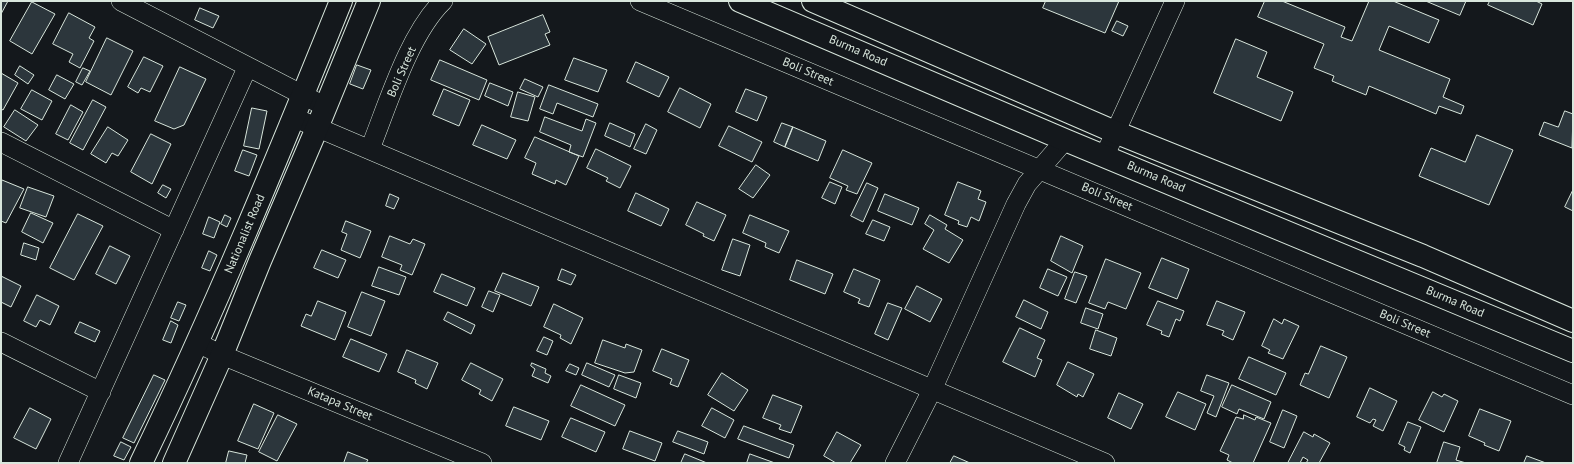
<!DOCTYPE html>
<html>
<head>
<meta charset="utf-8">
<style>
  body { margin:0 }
  #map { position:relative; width:1574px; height:464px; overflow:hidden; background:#14181c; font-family:"PT Sans",sans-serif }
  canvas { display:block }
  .frame { position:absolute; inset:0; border:2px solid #d8e6dc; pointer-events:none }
</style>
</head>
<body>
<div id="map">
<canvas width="1574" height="464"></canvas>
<div class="frame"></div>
</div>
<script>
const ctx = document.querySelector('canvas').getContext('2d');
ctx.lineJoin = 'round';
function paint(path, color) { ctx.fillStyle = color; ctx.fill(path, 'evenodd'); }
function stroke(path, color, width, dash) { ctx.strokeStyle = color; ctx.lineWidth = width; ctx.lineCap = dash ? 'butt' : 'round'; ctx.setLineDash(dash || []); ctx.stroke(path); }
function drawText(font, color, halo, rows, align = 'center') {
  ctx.font = font + ' "PT Sans",sans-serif'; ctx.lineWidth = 3; ctx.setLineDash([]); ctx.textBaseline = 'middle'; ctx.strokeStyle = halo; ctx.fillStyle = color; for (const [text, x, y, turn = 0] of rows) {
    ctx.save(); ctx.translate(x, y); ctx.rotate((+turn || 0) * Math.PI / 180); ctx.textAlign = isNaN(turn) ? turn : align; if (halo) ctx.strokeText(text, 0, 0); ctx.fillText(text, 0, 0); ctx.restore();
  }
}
const building = new Path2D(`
  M1 1H8L1 14Z
  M1046 1H1119L1105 33 1043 8Z
  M1265 1H1282L1345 27 1341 37 1352 41 1369 1H1393L1439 20 1429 43 1389 26 1379 50 1450 79 1443 97 1464 106 1461 114 1439 106 1436 114 1369 86 1366 95 1332 81 1334 76 1314 68 1324 44 1258 17Z
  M1426 1H1466L1460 15Z
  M1490 1H1536L1542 4 1533 25 1488 5Z
  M32 2 55 14 32 54 10 41Z
  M200 8 219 16 213 28 195 20Z
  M69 13 95 27 89 38 94 41 80 68 69 62 73 54 53 44Z
  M543 15 550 32 545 34 550 45 499 65 488 37Z
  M1117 21 1128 26 1123 36 1112 31Z
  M464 29 486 44 472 64 450 50Z
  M107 38 133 51 111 95 86 82Z
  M1236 39 1267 52 1257 77 1293 92 1281 121 1214 93Z
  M144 57 163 66 150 92 141 88 138 93 128 87Z
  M574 58 607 70 598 92 565 80Z
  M440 60 487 80 479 100 431 80Z
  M636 62 669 77 659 97 627 82Z
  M357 65 371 70 363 89 350 84Z
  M20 66 34 75 28 84 15 75Z
  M180 67 206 79 184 125 174 129 155 121Z
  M83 68 90 71 82 85 76 82Z
  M1 73 18 83 3 110 1 109Z
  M57 75 74 84 65 99 49 90Z
  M525 79 543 87 538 97 520 89Z
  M490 83 513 92 508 106 485 96Z
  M549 85 598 104 593 117 557 103 553 114 540 109Z
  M680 88 711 104 700 128 668 112Z
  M444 89 470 100 459 126 433 115Z
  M746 89 767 97 757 121 736 112Z
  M32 90 52 101 42 120 21 109Z
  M518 92 535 97 528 121 511 117Z
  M93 100 106 107 83 150 70 143Z
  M71 105 83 112 68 140 56 134Z
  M252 108 267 111 259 149 244 146Z
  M15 110 38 125 26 141 4 127Z
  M1565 111 1573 114 1572 148 1539 135 1544 122 1558 127Z
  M545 117 582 131 586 119 596 123 583 157 569 152 571 145 540 132Z
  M610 123 635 134 630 147 605 136Z
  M782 123 793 127 785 147 774 142Z
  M646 124 657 130 646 154 634 149Z
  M482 125 516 140 507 159 473 145Z
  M729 126 762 142 752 162 719 146Z
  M108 127 128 140 118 156 112 153 106 163 91 154Z
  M793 127 826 141 818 161 785 147Z
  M151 134 171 144 152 184 131 172Z
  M1477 135 1513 150 1489 205 1419 176 1431 148 1465 162Z
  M535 137 579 156 566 185 556 180 555 184 532 174 536 163 525 158Z
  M596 149 631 166 620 188 606 181 608 178 587 168Z
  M243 150 257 155 249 176 235 171Z
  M843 150 872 163 857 194 846 190 848 186 830 178Z
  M756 165 770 175 753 198 739 189Z
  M2 180 24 189 6 223 1 221Z
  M830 182 842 187 835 204 822 198Z
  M958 182 981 191 978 199 986 202 979 221 971 217 967 227 958 224 959 221 945 215Z
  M867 183 878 188 863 222 851 216Z
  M163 185 171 189 166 198 158 193Z
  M28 187 54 196 46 217 20 208Z
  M1573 190V211L1565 207Z
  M636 193 669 209 661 226 628 211Z
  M390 194 399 198 394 209 386 206Z
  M885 194 919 208 912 225 878 211Z
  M697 202 726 215 714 241 703 236 704 234 686 225Z
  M31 213 53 223 43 243 22 232Z
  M78 214 103 226 74 280 50 268Z
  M225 215 231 218 227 227 221 224Z
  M750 215 789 231 779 253 765 247 766 243 743 233Z
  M930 215 947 225 945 229 963 240 949 263 923 249 934 230 925 224Z
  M209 217 220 222 214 238 203 234Z
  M873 220 890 227 884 241 866 234Z
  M346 221 371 231 360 258 341 250 347 234 342 232Z
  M390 236 410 244 413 239 425 244 412 275 400 270 402 265 382 257Z
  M1061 236 1083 246 1072 273 1051 261Z
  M733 239 750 245 740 276 722 270Z
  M24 243 39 248 36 260 21 255Z
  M110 246 130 256 116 284 96 274Z
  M322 250 346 260 338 278 314 268Z
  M209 251 217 255 210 271 202 268Z
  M1162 258 1189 269 1177 299 1149 288Z
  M1106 259 1141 273 1126 309 1108 302 1105 309 1089 303Z
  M797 260 833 274 825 294 790 280Z
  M379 267 406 277 399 295 372 286Z
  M562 269 576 275 571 285 558 280Z
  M854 269 880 280 869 307 858 303 860 299 844 292Z
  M1048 269 1067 277 1058 296 1040 288Z
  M1075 272 1087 276 1076 303 1065 299Z
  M503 273 539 287 531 306 495 291Z
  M442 274 475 288 467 306 434 292Z
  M1 276 21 286 11 307 1 302Z
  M917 286 942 299 930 322 905 309Z
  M489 291 500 295 493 312 482 307Z
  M362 292 385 301 371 336 348 327Z
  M37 295 59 306 50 325 40 320 36 327 24 321Z
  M1024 300 1048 312 1041 329 1016 317Z
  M318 301 346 312 335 340 301 326 306 314 311 316Z
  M1158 301 1184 311 1180 321 1176 319 1169 337 1161 334 1162 331 1147 325Z
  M1217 301 1245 312 1233 340 1222 335 1224 331 1207 325Z
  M178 302 186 305 179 321 171 318Z
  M888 303 902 308 888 340 875 334Z
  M554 304 583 318 571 344 560 338 561 335 544 327Z
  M1086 308 1103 314 1098 329 1081 323Z
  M448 312 475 325 471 334 444 320Z
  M1274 319 1282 324 1284 319 1299 326 1283 359 1268 353 1270 350 1262 346Z
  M171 321 178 325 171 343 163 340Z
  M80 322 100 331 95 342 75 333Z
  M1020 328 1045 340 1037 358 1042 360 1035 377 1003 362Z
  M1096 330 1117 338 1111 356 1090 349Z
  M544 337 553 341 547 355 537 351Z
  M351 339 387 354 379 372 343 357Z
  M603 340 625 348 626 344 642 350 634 372 625 373 595 363Z
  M1321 346 1347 357 1329 398 1300 385 1305 373 1308 374Z
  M662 349 689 360 678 387 670 384 672 379 653 371Z
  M407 350 438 363 427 389 415 383 416 380 398 372Z
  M1249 357 1286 373 1276 395 1239 379Z
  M1068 362 1094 374 1083 397 1078 394 1077 397 1057 385Z
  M471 363 503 379 492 401 479 394 481 390 462 380Z
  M532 363 546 369 545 373 551 376 548 383 532 376 535 369 531 366Z
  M587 363 615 375 609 387 582 375Z
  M570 364 579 368 576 375 566 371Z
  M722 373 748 390 734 411 708 395Z
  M154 375 165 380 134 443 123 438Z
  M619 375 641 383 636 398 614 389Z
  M1207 375 1229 383 1216 417 1207 413 1214 396 1201 391Z
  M581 385 625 405 615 426 571 406Z
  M1232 385 1271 402 1264 419 1239 409 1237 414 1222 407Z
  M1370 388 1397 401 1383 431 1373 426 1376 420 1373 419 1370 423 1357 417Z
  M1178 392 1206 404 1195 430 1166 417Z
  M1433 392 1442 397 1444 394 1458 401 1444 432 1419 420Z
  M1119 393 1143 404 1131 429 1108 418Z
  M773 395 802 406 791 433 779 429 781 425 763 418Z
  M254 404 274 413 258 449 238 441Z
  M514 407 549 421 541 440 506 426Z
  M30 408 51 419 36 449 14 438Z
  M712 408 734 420 725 438 702 426Z
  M1480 409 1511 421 1499 451 1484 445 1485 443 1469 436Z
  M1283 410 1297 416 1284 448 1270 442Z
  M278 415 297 424 277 461 259 452Z
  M1244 415 1255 420 1256 417 1271 423 1253 463H1233L1227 460 1229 455 1220 451 1236 417 1243 419Z
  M571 418 605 432 596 452 562 437Z
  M1408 422 1421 427 1410 453 1404 450 1405 447 1399 444Z
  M744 426 794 445 789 458 738 439Z
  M630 431 662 443 655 461 623 449Z
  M678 431 708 442 704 454 673 442Z
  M837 432 861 445 850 463H836L824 456Z
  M1304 432 1313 437 1314 434 1330 443 1319 463H1306L1308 460 1303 457 1300 463H1288Z
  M121 442 131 447 124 460 114 456Z
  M1444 442 1460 447 1456 460 1466 463H1437Z
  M229 451 247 455 245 463H226Z
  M348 452 368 460 366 463H344Z
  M685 454 707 463H681Z
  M750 454 775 463H747Z
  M954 456 970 463H950Z
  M1527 456 1546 463H1524Z`);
paint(building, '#2c363c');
stroke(building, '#d8e6dc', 1);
const street = new Path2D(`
  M121 1 326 107
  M640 1 1573 395
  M295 118 1105 463
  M1 142 174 230
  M370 149C388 104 409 34 443 1
  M1105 155 1175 1
  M1 342 101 392
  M198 343 222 355 482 463
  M68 463 247 68
  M895 463 932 390 1016 204 1027 184 1065 140`);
const secondary = new Path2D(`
  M740 1 1065 140 1573 351
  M813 1 1115 132 1423 256 1573 321
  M141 463C214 312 278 157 341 1
  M174 463 222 355 260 261 317 128 369 1`);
stroke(street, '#d8e6dc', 20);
stroke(secondary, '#d8e6dc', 24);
stroke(street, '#14181c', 19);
stroke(secondary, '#14181c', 22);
drawText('12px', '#d8e6dc', '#14181c', [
  ["Burma Road",858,51,23],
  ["Boli Street",402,72,-66],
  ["Boli Street",808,72,23],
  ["Burma Road",1156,177,23],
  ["Boli Street",1107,197,23],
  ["Nationalist Road",245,234,-67],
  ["Burma Road",1455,302,23],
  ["Boli Street",1405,324,23],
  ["Katapa Street",340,404,23]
]);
</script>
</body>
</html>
